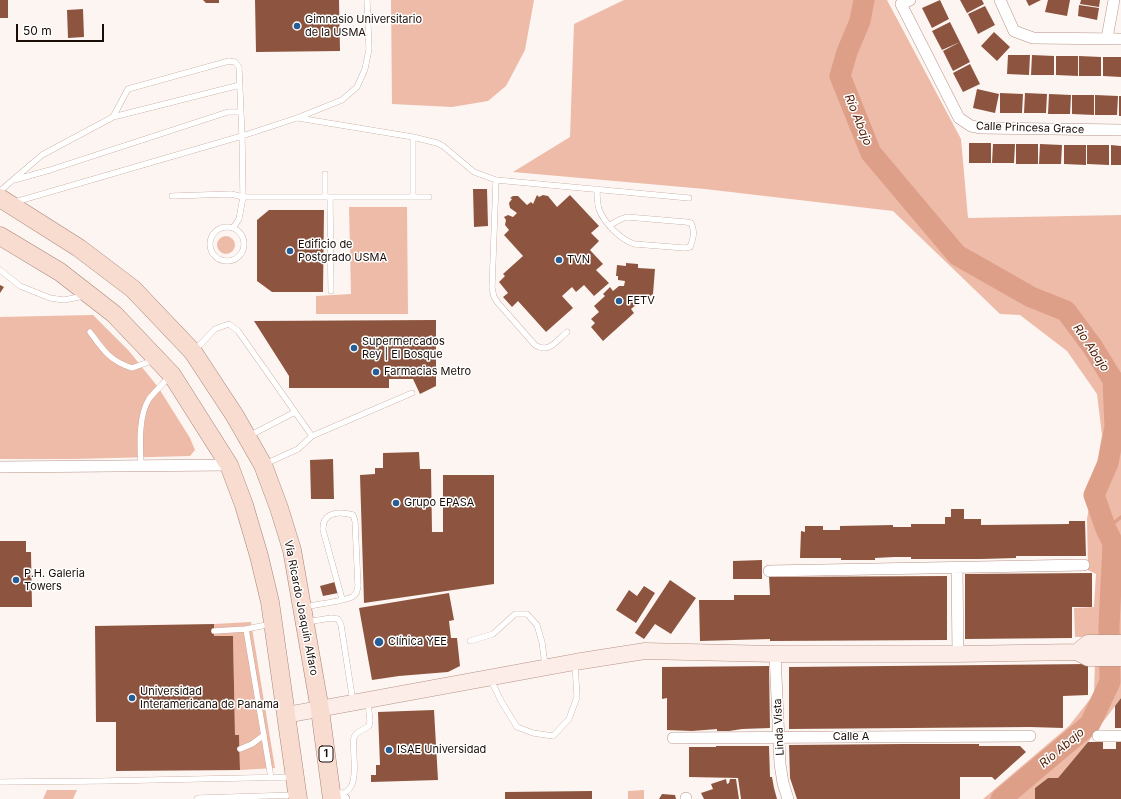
<!DOCTYPE html>
<html>
<head>
<meta charset="utf-8">
<style>
  body { margin:0 }
  #map { position:relative; width:1121px; height:799px; overflow:hidden; background:#fdf5f2; font-family:Inter,sans-serif }
  canvas { display:block }
  .scale { position:absolute; left:16px; top:24px; width:88px; height:18px; box-sizing:border-box; border:2px solid #1a0d08; border-top:0; padding-left:5px; font-size:12px; line-height:14px; white-space:nowrap; color:#1a0d08; -webkit-text-stroke:3px #fff; paint-order:stroke }
</style>
</head>
<body>
<div id="map">
<canvas width="1121" height="799"></canvas>
<div class="scale">50 m</div>
</div>
<script>
const ctx = document.querySelector('canvas').getContext('2d');
ctx.lineJoin = 'round';
function paint(path, color) { ctx.fillStyle = color; ctx.fill(path, 'evenodd'); }
function stroke(path, color, width, dash) { ctx.strokeStyle = color; ctx.lineWidth = width; ctx.lineCap = dash ? 'butt' : 'round'; ctx.setLineDash(dash || []); ctx.stroke(path); }
function drawText(font, color, halo, rows, align = 'center') {
  ctx.font = font + ' Inter,sans-serif'; ctx.lineWidth = 3; ctx.setLineDash([]); ctx.textBaseline = 'middle'; ctx.strokeStyle = halo; ctx.fillStyle = color; for (const [text, x, y, turn = 0] of rows) {
    ctx.save(); ctx.translate(x, y); ctx.rotate((+turn || 0) * Math.PI / 180); ctx.textAlign = isNaN(turn) ? turn : align; if (halo) ctx.strokeText(text, 0, 0); ctx.fillText(text, 0, 0); ctx.restore();
  }
}
paint(new Path2D(`
  M391 0H534L525 50 506 86 488 101 452 107 392 104Z
  M624 0H887L961 139 968 218 1121 215V636L1075 637 1074 608 1094 607 1096 574 1088 570 1087 519 1102 435 1097 394 1067 351 1020 315 1000 314 893 211 705 189 513 172 570 137 574 24Z
  M349 207H407L408 314H316V296L351 294Z
  M217 245a9 9 0 1 1 18 0a9 9 0 1 1-18 0Z
  M93 315 129 351 158 387 190 438 195 450 190 456 75 459H0V317Z
  M251 622 275 768 240 770 239 735H235L233 636H214V624Z
  M1095 662H1121V698L1088 742 1058 778H1048L1035 788V799H983L1069 726 1094 694Z
  M47 790H77L73 799H43Z
  M644 790V799H628V791Z`), '#eebba8');
stroke(new Path2D(`
  M1106 529 1121 517`), '#dd9f88', 3.5);
stroke(new Path2D(`
  M864 0 860 21 847 52 840 76 871 153 957 255 1031 297 1066 311 1092 346 1113 380 1115 427 1108 463 1094 495 1106 529 1113 543 1109 626 1110 682 1090 724 1001 799`), '#dd9f88', 21);
paint(new Path2D(`
  M0 0H8V18H0Z
  M203 0H219V3H206Z
  M255 0H339L340 51 256 52Z
  M940 0 949 19 932 28 922 8Z
  M960 0H982L984 4 967 13Z
  M1026 0H1041L1029 6Z
  M1048 0H1070L1067 16 1045 12Z
  M1081 0H1100L1099 7 1080 4Z
  M1079 5 1099 8 1097 20 1078 16Z
  M985 6 995 25 978 34 968 14Z
  M83 9 84 37 68 38 67 10Z
  M950 22 960 42 942 50 932 31Z
  M994 32 1010 47 997 61 981 46Z
  M960 42 970 62 953 71 943 51Z
  M1008 55H1030L1029 75 1007 74Z
  M1032 55 1054 56V75H1031Z
  M1056 56H1078V76L1056 75Z
  M1079 56 1101 57V76H1079Z
  M1103 57H1121V77L1103 76Z
  M970 64 980 84 963 92 953 73Z
  M977 89 999 94 995 113 973 108Z
  M1000 93 1023 94 1022 113H1000Z
  M1025 93 1047 94 1046 113H1024Z
  M1049 94 1071 95 1070 114H1048Z
  M1072 95H1094V115L1072 114Z
  M1095 95 1118 96 1117 115H1095Z
  M1119 96H1121V116H1119Z
  M969 143H991V163H969Z
  M993 144H1015L1014 163H992Z
  M1016 144H1038V164H1016Z
  M1040 144 1062 145 1061 164H1039Z
  M1064 145H1086V165L1064 164Z
  M1087 145H1109V165L1087 164Z
  M1111 145 1121 146V165H1111Z
  M473 189H487L488 226 474 227Z
  M537 195 539 197 543 195 548 196 557 207 570 195 599 226 591 233 599 241 590 250 603 264 596 270 609 283 594 296 584 285 576 292 572 287 562 296 573 308 546 332 518 301 512 307 503 297 508 293 499 282 505 276 503 274 523 256 504 235 509 230 505 225 506 220 504 217 508 215 513 217 517 213 510 208 509 203 512 199 510 198 513 196H518L527 205 531 202 533 204Z
  M269 210H324L323 292H272L257 281V220Z
  M626 263 638 264V268L655 269 653 294 649 297 637 296V304L631 309 634 313 603 341 591 327 595 323 591 319 599 312 594 306 605 296 603 294 610 287 613 291 619 286H624L625 281 618 280V276H616L617 265 626 266Z
  M0 285 4 287 0 293Z
  M436 320V386L420 394 413 379H389V388H289V376L254 321Z
  M419 452 420 469H431L432 532H443V475H494V584L364 603 360 475 375 474V468H383V453Z
  M333 459 334 499H311L310 460Z
  M951 509H964V519H981V525L1069 524V521H1085L1086 556H1016V558L981 559H911V557H894L875 558V560H841V558H800L801 531 805 532V526H823V530H840V526L893 525V527H911V524H945V517H951Z
  M0 541H26V552H31L32 607H0Z
  M762 560V579H733V561Z
  M1092 573V607H1072V638L965 639V574Z
  M947 576V640L770 641V639L700 641 699 600H734V595H770L769 577Z
  M670 580 696 598 671 634 655 624 644 639 635 633Z
  M335 582 338 593 323 596 320 586Z
  M644 586 655 593 636 623 616 610 629 590 637 596Z
  M449 593 454 620 449 621 451 638H457L460 666 448 672 399 676 372 680 359 608Z
  M214 624V636H233L235 735H239L240 770 116 771V722H96L95 626Z
  M1088 664V695L1063 696V728L1030 727 789 729V667Z
  M769 666 770 728 742 729 729 731H717V729L692 731 667 730V698L662 699V667Z
  M1121 698V728H1115V706Z
  M434 710 438 780 371 782V775H376V765H380L378 712Z
  M1088 742H1103V749H1116V742H1121V799H1035V788L1048 778H1058Z
  M903 744H979V746H1020L1026 752 995 780 992 777H960V799H797L790 778 789 745Z
  M716 746H769L770 777H772L774 788 777 799H741L738 778 689 777V747H716Z
  M726 779 727 784 729 783 730 779H736L739 799H704L701 793 713 789 711 784Z
  M592 791V799H505V792Z
  M662 794 675 795 676 799H659Z`), '#8d553f');
const lane = new Path2D(`
  M113 117 128 89 229 61 235 62 239 67 242 136 243 197 239 219 233 228
  M298 118 413 137 437 143 443 146 474 172 496 180 689 198
  M413 137V197
  M325 174V197
  M14 180 50 170 228 112H241
  M496 180 492 288 494 297 498 303 535 345C549 354 556 341 567 332
  M597 189C597 196 597 203 599 209 604 223 620 239 634 244L685 248 690 247C693 240 695 230 691 223L686 222 627 217 621 219 610 225
  M0 191 42 155 113 117 240 85
  M172 196 231 194 243 197H429
  M330 197 331 291
  M15 202 242 136 297 118 342 100 357 87 365 69 369 49 367 0
  M210 244a17 17 0 1 1 34 0a17 17 0 1 1-34 0Z
  M0 270 20 286 50 298 64 300 84 296
  M90 332C103 350 110 361 132 368L154 360
  M195 350 215 329 229 324 238 331 312 436
  M249 436 295 412
  M265 464 298 449 312 436 412 393
  M141 466C140 447 138 416 149 399 155 391 163 384 170 376
  M304 607C317 604 341 602 352 597 357 594 357 591 358 586L355 521 353 515C339 511 322 512 323 530L342 599
  M307 622 331 618 338 619 341 625 353 702
  M246 629 271 778
  M214 631 246 629 272 624
  M470 641 493 634 515 614H527L537 625 542 642 545 665
  M491 680 501 701 517 727 533 733 553 736 569 719 577 697 575 664
  M240 749 252 744 264 735
  M0 782 103 781 293 777
  M339 795C343 793 348 792 350 788 358 778 352 750 354 737L357 733 369 726 370 721 368 702
  M197 799 199 798 295 795`);
const street = new Path2D(`
  M910 0 901 4 959 118 971 126 981 128 1121 130
  M1000 0 1014 31 1033 38 1121 39
  M1107 38 1114 0
  M0 467 229 465
  M957 567 958 654
  M769 571 1084 565
  M775 654 780 764 783 783 788 799
  M1098 736H1121
  M673 738 1030 736
  M331 792 339 795 344 799
  M686 798V799`);
const secondary = new Path2D(`
  M1077 652 1088 643H1121
  M286 715 575 662 645 651 775 654H958L1077 652 1088 658H1121`);
const primary = new Path2D(`
  M0 198 79 248 133 289 193 352 235 416 263 465 279 508 292 550 320 710 332 799
  M0 236 60 272 114 314 172 375 229 465 244 505 259 556 270 602 298 799`);
stroke(lane, '#b79386', 6);
stroke(street, '#b79386', 12);
stroke(secondary, '#b79386', 17);
stroke(primary, '#a88476', 19);
stroke(lane, '#fff', 5.5);
stroke(street, '#fff', 11);
stroke(secondary, '#fcede8', 16);
stroke(primary, '#f8dcd0', 18);
for (const [x, y, r, color] of [
  [297,26,4,"#275d95"],
  [290,251,4,"#275d95"],
  [559,260,4,"#275d95"],
  [619,301,4,"#275d95"],
  [354,348,4,"#275d95"],
  [376,372,4,"#275d95"],
  [396,503,4,"#275d95"],
  [16,580,4,"#275d95"],
  [379,642,5,"#275d95"],
  [132,698,4,"#275d95"],
  [389,750,4,"#275d95"]
]) { const dot = new Path2D(); dot.arc(x, y, r, 0, 2 * Math.PI); ctx.fillStyle = color; ctx.fill(dot); stroke(dot, '#fff', 1.5); }
for (const [x, y, w] of [
  [326,754,14]
]) { const box = new Path2D(); box.roundRect(x - w / 2, y - 8, w, 16, 3); ctx.fillStyle = '#fff'; ctx.fill(box); stroke(box, '#1a0d08', 1); }
drawText('bold 10px', '#1a0d08', null, [
  ["1",326,754]
]);
drawText('11px', '#1a0d08', '#fff', [
  ["Gimnasio Universitario",305,20],
  ["de la USMA",305,33],
  ["Edificio de",298,245],
  ["Postgrado USMA",298,258],
  ["TVN",567,260],
  ["FETV",627,301],
  ["Supermercados",362,342],
  ["Rey | El Bosque",362,355],
  ["Farmacias Metro",384,372],
  ["Grupo EPASA",404,503],
  ["P.H. Galeria",24,574],
  ["Towers",24,587],
  ["Clínica YEE",388,642],
  ["Universidad",140,692],
  ["Interamericana de Panama",140,705],
  ["ISAE Universidad",397,750]
], 'left');
drawText('11px', '#1a0d08', '#fff', [
  ["Calle Princesa Grace",1030,128,2],
  ["Vía Ricardo Joaquín Alfaro",301,608,79],
  ["Linda Vista",779,727,-93],
  ["Calle A",851,737]
]);
drawText('italic 12px', '#531c03', '#fff', [
  ["Río Abajo",858,120,68],
  ["Río Abajo",1091,348,56],
  ["Río Abajo",1062,748,-40]
]);
</script>
</body>
</html>
